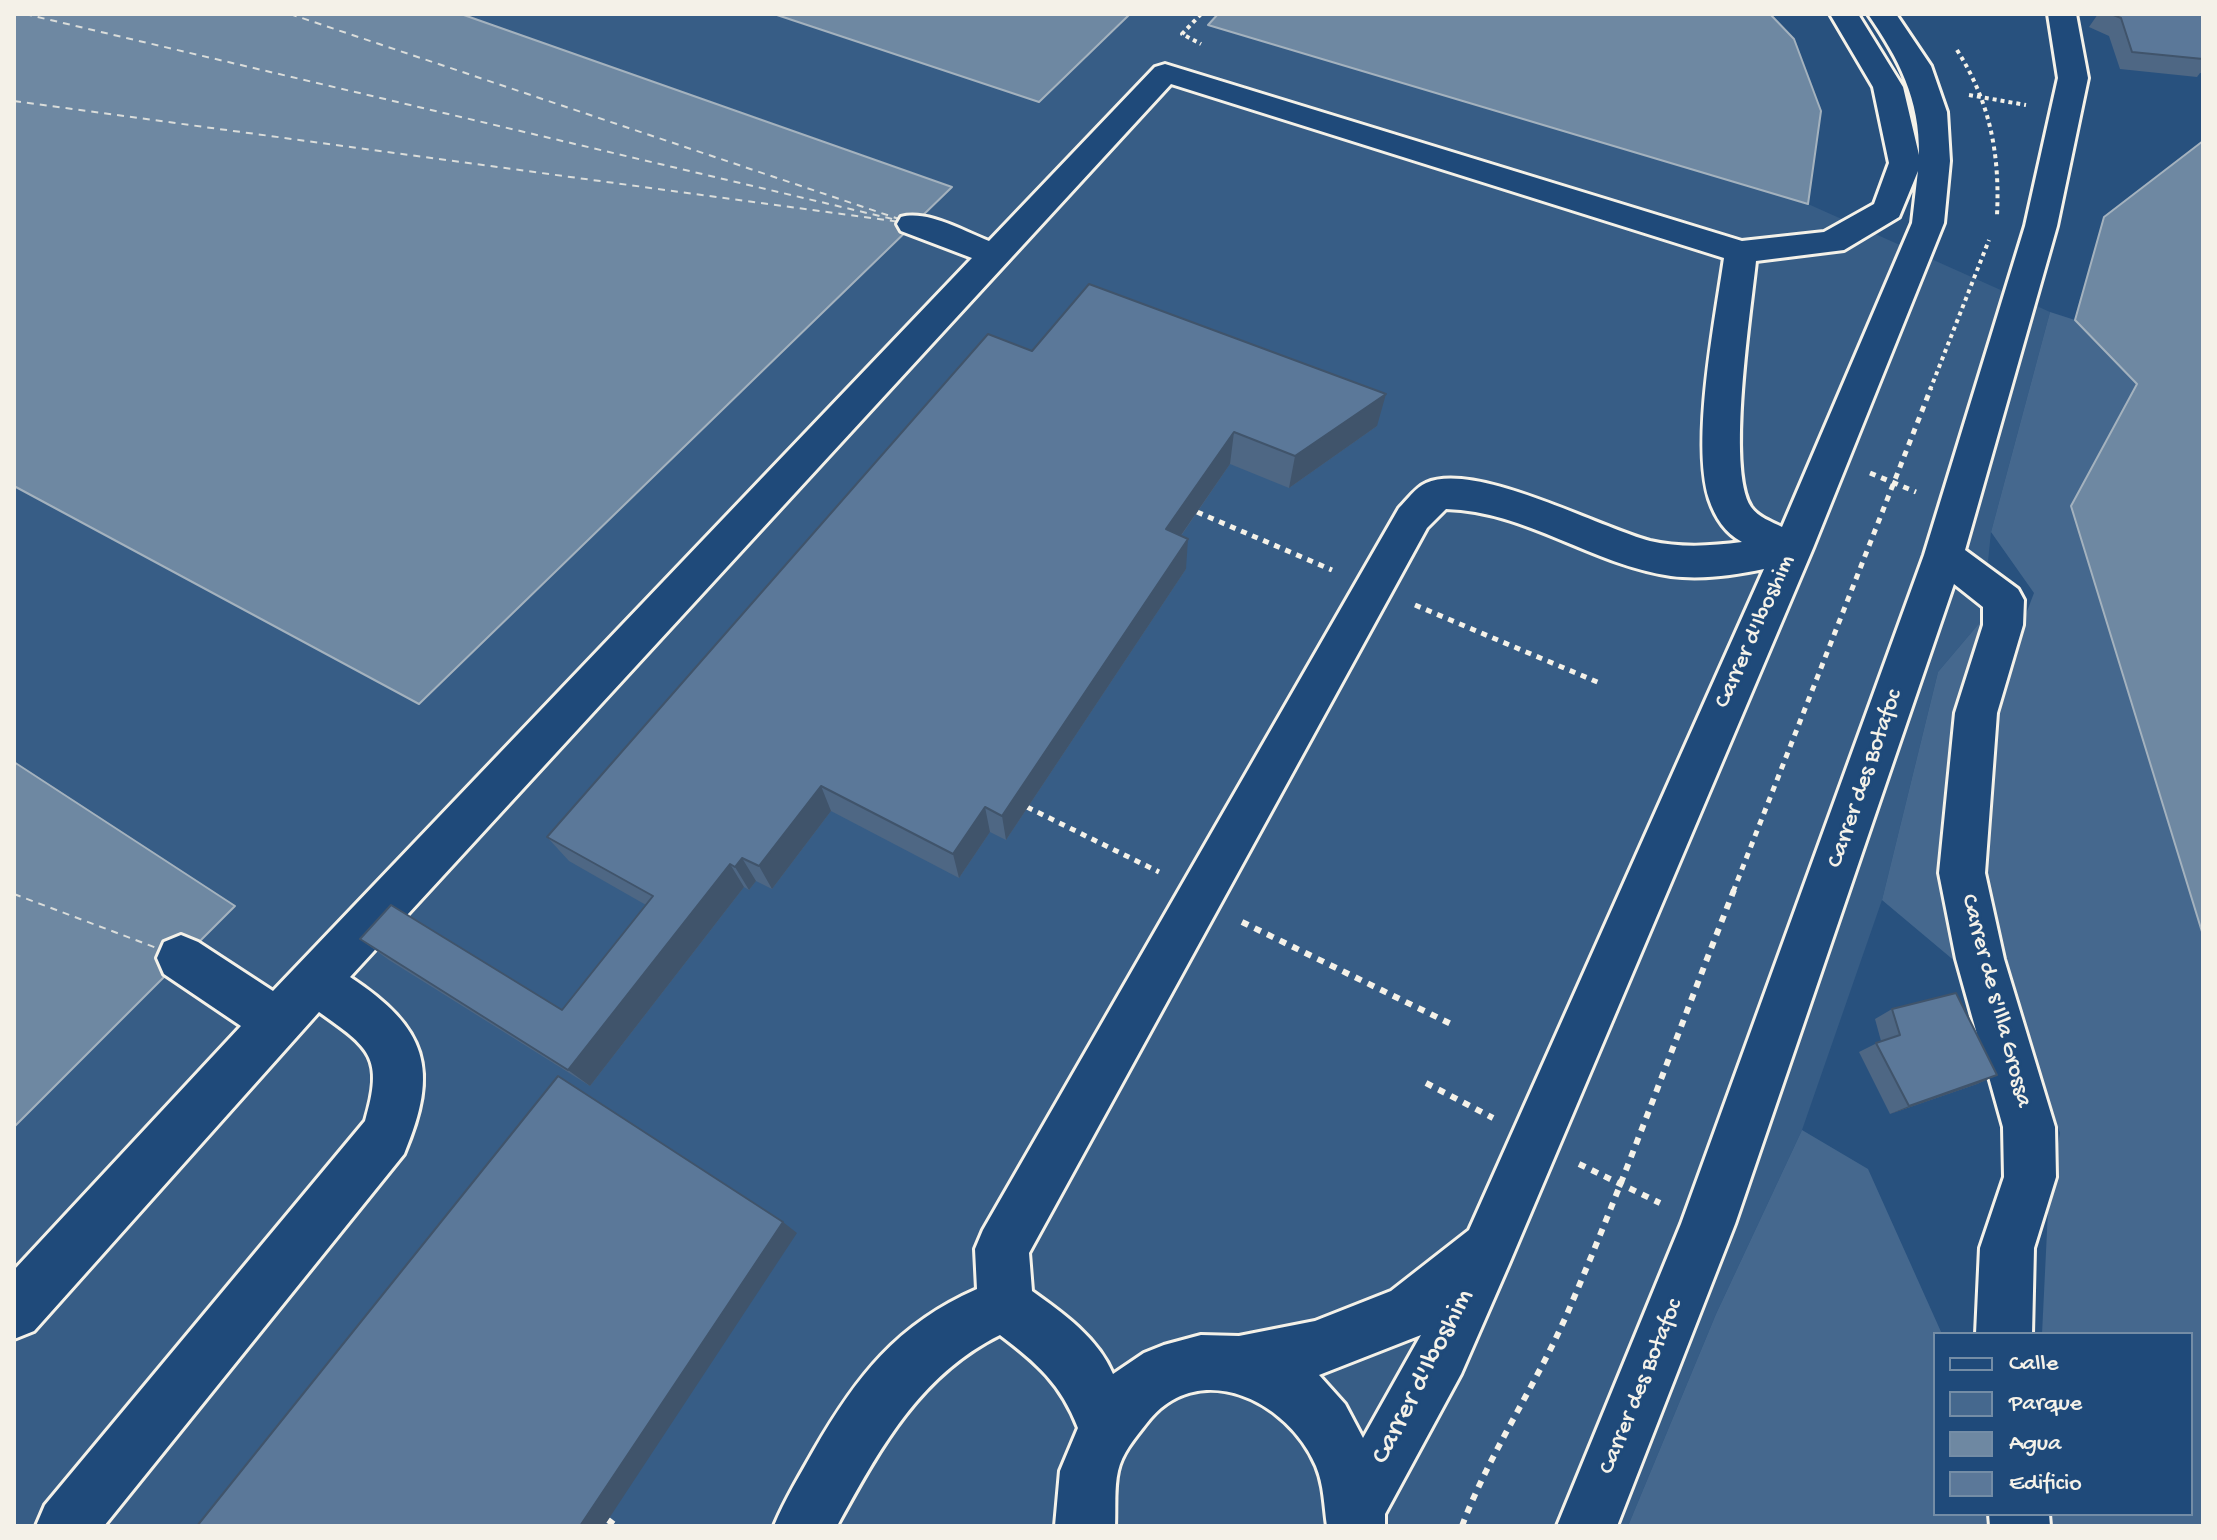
<!DOCTYPE html>
<html>
<head>
<meta charset="utf-8">
<style>
  body { margin:0 }
  #map { position:relative; width:2217px; height:1540px; overflow:hidden; background:#28517e; font-family:"Gochi Hand",sans-serif }
  canvas { display:block }
  .frame { position:absolute; inset:0; border:16px solid #f4f1e8; pointer-events:none }
  .legend { position:absolute; left:1933px; top:1332px; width:260px; height:184px; box-sizing:border-box; background:#1f4a7a; border:2px solid #748da6; margin:0; padding:10px 14px; list-style:none; font-size:24px; color:#f4f1e8 }
  .legend li { display:flex; align-items:center; gap:16px; height:40px }
  .legend b { width:40px; border:2px solid #748da6 }
</style>
</head>
<body>
<div id="map">
<canvas width="2217" height="1540"></canvas>
<div class="frame"></div>
<ul class="legend">
<li><b style="height:10px;background:#1f4a7a"></b>Calle</li>
<li><b style="height:22px;background:#45688e"></b>Parque</li>
<li><b style="height:22px;background:#6e88a2"></b>Agua</li>
<li><b style="height:22px;background:#5b7899"></b>Edificio</li>
</ul>
</div>
<script>
const ctx = document.querySelector('canvas').getContext('2d');
ctx.lineJoin = 'round';
function paint(path, color) { ctx.fillStyle = color; ctx.fill(path, 'evenodd'); }
function stroke(path, color, width, dash) { ctx.strokeStyle = color; ctx.lineWidth = width; ctx.lineCap = dash ? 'butt' : 'round'; ctx.setLineDash(dash || []); ctx.stroke(path); }
function drawText(font, color, halo, rows, align = 'center') {
  ctx.font = font + ' "Gochi Hand",sans-serif'; ctx.lineWidth = 6; ctx.setLineDash([]); ctx.textBaseline = 'middle'; ctx.strokeStyle = halo; ctx.fillStyle = color; for (const [text, x, y, turn = 0] of rows) {
    ctx.save(); ctx.translate(x, y); ctx.rotate((+turn || 0) * Math.PI / 180); ctx.textAlign = isNaN(turn) ? turn : align; if (halo) ctx.strokeText(text, 0, 0); ctx.fillText(text, 0, 0); ctx.restore();
  }
}
paint(new Path2D(`
  M461 14H774L1039 101 1130 14H1218L1209 24 1808 204 2050 312 1991 532 1982 620 1938 672 1882 900 1802 1130 1716 1314 1628 1526H14V1127L234 906 14 762V486L419 704 951 186Z`), '#375d86');
paint(new Path2D(`
  M2050 312 2075 320 2137 384 2071 506 2203 935V1526H2050L2048 1514H2191V1334H2042L2049 1190 2060 1133 1985 916V807L2006 666 2034 593 1991 532Z
  M1982 620 1952 770 1963 968 1882 900 1938 672Z
  M1802 1130 1868 1169 1942 1334H1935V1514H1989L1990 1526H1628L1716 1314Z`), '#45688e');
const water = new Path2D(`
  M14 14H461L952 187 419 704 14 486Z
  M774 14H1130L1039 102Z
  M1218 14H1770L1794 39 1821 111 1808 204 1208 25Z
  M2203 141V935L2071 506 2137 384 2075 320 2104 217Z
  M14 762 235 906 14 1127Z`);
paint(water, '#6e88a2');
stroke(water, '#a4b2be', 2);
stroke(new Path2D(`
  M25 14 901 221
  M290 14 899 219
  M14 101 900 222
  M14 894 162 950`), '#d9dcda', 2, [7, 6]);
const minor = new Path2D(`
  M1830 14H1858L1903 87 1919 155C1920 99 1899 59 1868 14H1896L1931 66 1947 112 1950 161 1944 223 1813 548 1509 1264 1461 1374 1385 1514V1526H1327C1324 1506 1324 1485 1316 1466 1288 1400 1197 1356 1146 1424 1135 1438 1122 1453 1118 1471 1114 1488 1116 1508 1115 1526H1055L1060 1471 1078 1428C1061 1384 1037 1363 1000 1335 919 1375 879 1450 837 1526H774C785 1499 800 1475 814 1450 856 1377 897 1324 977 1289L975 1249 983 1230 1399 508C1407 500 1416 487 1426 483 1475 461 1598 527 1650 541 1681 548 1711 546 1742 542 1725 533 1715 517 1709 499 1691 441 1715 320 1724 258L1171 84 350 977C427 1028 440 1069 404 1154L104 1526H36L45 1505 365 1121C384 1057 370 1048 319 1012L34 1331 14 1339V1270L241 1026 164 974 157 958 164 942 181 935 198 942 273 991 972 258 901 231 897 224 901 217C928 210 963 231 989 241L1155 67 1165 64 1742 241 1824 232 1874 204 1889 163 1873 87ZM1918 171 1912 223 1782 527C1772 522 1758 517 1751 507 1726 469 1751 310 1756 261L1844 250 1899 217ZM1446 509C1526 511 1593 565 1671 576 1702 580 1734 575 1764 569L1469 1230 1391 1291 1315 1321 1239 1336 1201 1335 1164 1345 1144 1353 1113 1374C1098 1338 1063 1313 1032 1291L1029 1253 1427 528ZM1421 1335 1363 1438 1345 1404 1319 1375Z
  M2048 14H2076L2088 78 2057 226 1965 550 2018 589 2024 600 2023 625 1997 713 1985 873 2004 959 2055 1127 2056 1177 2034 1248 2032 1334H1976L1980 1248 2004 1177 2003 1127 1956 959 1939 873 1955 713 1983 625V607L1954 584 1735 1224 1617 1526H1557L1681 1224 1924 555 2025 226 2058 78Z
  M1989 1514H2049L2050 1526H1990Z`);
stroke(minor, '#f4f1e8', 6);
stroke(new Path2D(`
  M1201 14 1182 34 1201 44
  M1957 50C1990 102 2000 154 1997 215
  M1969 95 2026 105
  M1930 390 1989 240`), '#f4f1e8', 4, [4, 4]);
stroke(new Path2D(`
  M1870 473 1916 492
  M1197 512 1332 570
  M1415 605 1602 684
  M1027 807 1159 872
  M1733 892 1931 388`), '#f4f1e8', 5, [6, 6]);
stroke(new Path2D(`
  M1242 922 1451 1024
  M1426 1083 1493 1118
  M1579 1164 1660 1203
  M608 1520 616 1526
  M1462 1526C1490 1452 1535 1387 1567 1314 1627 1175 1678 1031 1734 890`), '#f4f1e8', 6, [7, 7]);
paint(minor, '#1f4a7a');
paint(new Path2D(`
  M2098 14H2203V73H2200L2197 77 2120 69 2109 36 2089 27Z
  M1032 351 1377 426 1289 488 1230 464 1181 536 1186 569 1006 840 990 832 959 878 831 811 772 889 756 881 749 890 744 887 590 1086 389 960 360 939 562 1010 646 905 569 861 547 837Z
  M1892 1009 1997 1075 1977 1084 1890 1114 1859 1052 1881 1041 1875 1019Z`), '#4e6784');
paint(new Path2D(`
  M1386 394 1377 426 1289 488 1295 456Z
  M1234 432 1230 464 1164 560 1166 529Z
  M1188 539 1186 569 1006 840 1002 816Z
  M821 786 831 811 772 889 759 866Z
  M985 807 990 832 959 878 953 854Z
  M742 858 756 881 749 890 735 867Z
  M730 864 744 887 590 1086 568 1070Z
  M1997 1075 1977 1084 1890 1114 1909 1106Z
  M783 1222 797 1233 604 1526H580Z`), '#40546b');
const building = new Path2D(`
  M2111 14H2203V59L2132 52 2121 18Z
  M1089 284 1386 394 1295 456 1234 432 1166 529 1188 539 1002 816 985 807 953 854 821 786 759 866 742 858 735 867 730 864 568 1070 360 939 391 905 562 1010 653 896 547 837 988 334 1032 351Z
  M1956 993 1997 1075 1909 1106 1876 1043 1900 1035 1892 1009Z
  M558 1076 783 1222 580 1526H197Z`);
paint(building, '#5b7899');
stroke(building, '#40546b', 2);
drawText('24px', '#f4f1e8', '#1f4a7a', [
  ["Carrer d'Iboshim",1756,632,-66],
  ["Carrer des Botafoc",1866,779,-71],
  ["Carrer de s'Illa Grossa",1995,1001,75],
  ["Carrer des Botafoc",1642,1387,-68]
]);
drawText('28px', '#f4f1e8', '#1f4a7a', [
  ["Carrer d'Iboshim",1424,1377,-63]
]);
</script>
</body>
</html>
